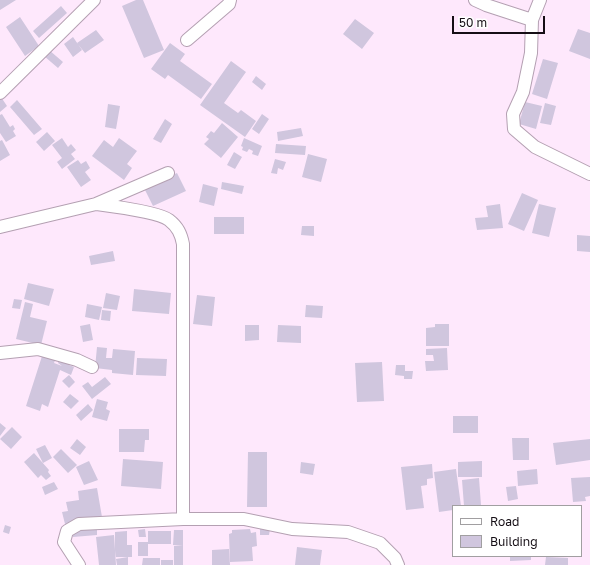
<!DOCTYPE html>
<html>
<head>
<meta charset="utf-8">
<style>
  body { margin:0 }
  #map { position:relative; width:590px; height:565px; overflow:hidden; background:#fee8fc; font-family:"Golos Text",sans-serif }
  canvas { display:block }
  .legend { position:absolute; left:452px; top:505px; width:130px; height:52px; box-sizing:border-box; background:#fff; border:1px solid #a19fa1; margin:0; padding:5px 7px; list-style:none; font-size:12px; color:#150e15 }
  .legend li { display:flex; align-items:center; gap:8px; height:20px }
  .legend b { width:20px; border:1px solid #a19fa1 }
  .scale { position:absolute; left:452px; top:16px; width:93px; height:18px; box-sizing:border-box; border:2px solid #150e15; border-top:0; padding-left:5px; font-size:12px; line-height:14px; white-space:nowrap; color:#150e15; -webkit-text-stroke:3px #fff; paint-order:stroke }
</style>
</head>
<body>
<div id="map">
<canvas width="590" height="565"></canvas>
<ul class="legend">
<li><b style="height:5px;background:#fff"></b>Road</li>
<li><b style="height:11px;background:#d0c6de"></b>Building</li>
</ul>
<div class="scale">50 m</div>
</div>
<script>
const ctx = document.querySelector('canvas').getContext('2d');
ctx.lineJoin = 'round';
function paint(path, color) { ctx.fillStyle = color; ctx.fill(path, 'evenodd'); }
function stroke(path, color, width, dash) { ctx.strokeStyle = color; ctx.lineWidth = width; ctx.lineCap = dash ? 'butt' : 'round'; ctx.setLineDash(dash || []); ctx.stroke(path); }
paint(new Path2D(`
  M0 0H16L0 10Z
  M136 0H143L164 50 144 58 122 6Z
  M61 6 67 13 39 38 33 31Z
  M20 17 39 46 25 56 6 27Z
  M355 19 374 33 362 49 343 34Z
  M578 29 590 33V59L569 51Z
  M96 30 104 40 85 53 77 43Z
  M73 37 82 50 73 57 64 44Z
  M170 43 185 54 180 61 212 84 201 99 168 75 165 79 151 69Z
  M49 50 63 62 58 68 44 56Z
  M543 59 558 63 547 99 532 94Z
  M231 61 246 72 224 103 238 113 241 110 256 121 245 137 200 105Z
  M256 76 266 84 262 90 252 82Z
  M1 97 7 106 0 112V98Z
  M17 100 42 129 34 135 10 107Z
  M525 102 542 106 536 129 519 124Z
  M545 103 556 106 551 125 540 123Z
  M108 104 120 106 116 129 105 127Z
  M2 114 10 127 13 125 15 129 13 131 16 136 6 142 0 133V115Z
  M262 114 269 119 259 134 252 129Z
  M165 119 172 124 161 143 153 139Z
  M222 123 238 137 221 158 204 144 209 139 206 137 211 131 214 133Z
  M301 128 303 136 278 141 277 132Z
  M47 132 55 141 44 151 36 142Z
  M62 138 68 147 71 144 76 150 71 154 75 159 62 169 57 162 62 158 52 145Z
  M119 138 137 151 127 164 132 168 124 180 92 156 104 140 113 147Z
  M244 138 262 146 258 156 252 154 253 151 249 149 247 152 242 150 243 147 241 146Z
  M2 140 10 155 0 161V141Z
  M276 144 306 146 305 155 275 153Z
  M234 152 242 157 235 169 227 165Z
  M308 154 327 159 321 182 302 177Z
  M275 159 286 162 283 170 278 168 277 174 271 173Z
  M78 160 81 164 86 161 90 168 85 172 91 180 81 187 67 167Z
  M177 173 186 191 153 206 144 188Z
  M222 182 244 186 242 194 221 189Z
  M203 184 218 188 214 206 199 202Z
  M522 193 538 200 524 231 508 224Z
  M500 204 503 228 477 230 475 218 488 217 486 206Z
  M539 204 556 208 549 237 532 233Z
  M214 217H244V234H214Z
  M302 226H314V236L301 235Z
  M577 235 590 236V252L577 251Z
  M113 251 115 261 91 265 89 256Z
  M28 283 54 289 49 306 24 299Z
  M134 289 171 293 169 314 132 311Z
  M106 293 120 296 117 310 103 308Z
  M197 295 215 297 212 326 193 324Z
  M14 299 22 300 20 309 12 308Z
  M25 302 33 304 30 317 47 321 41 345 16 339Z
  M87 304 102 307 99 320 85 317Z
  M306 305 323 306 322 318 305 317Z
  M102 310 111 311 110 321 101 320Z
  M90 324 93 340 83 342 80 326Z
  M435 324H449V346H426V328L435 327Z
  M245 325H259V340L245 341Z
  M278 325 301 326V343L277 342Z
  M97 347 107 348 106 358H112L113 349 135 351 133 375 112 373V370L95 368Z
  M447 348 448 370 426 371 425 361H434L433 355H426V349Z
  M43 353 56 358 54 363 62 366 58 363 60 357 71 362 69 365 74 367 71 375 60 370 48 407 42 404 40 411 26 406Z
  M137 358 167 359 166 376 136 375Z
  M382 362 384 401 357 402 355 363Z
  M396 365H405V371H413L412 379H404V376L395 375Z
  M69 375 75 382 69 388 62 381Z
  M105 377 111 384 92 399 82 386 88 382 92 387Z
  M70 394 79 401 71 409 63 402Z
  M97 399 108 402 106 409 110 411 107 421 92 417Z
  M88 404 93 410 81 421 76 415Z
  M453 416H478V433H453Z
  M0 423 6 428 0 436Z
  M12 427 22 437 11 449 0 439Z
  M119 429H149V440H145L144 452H119Z
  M512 438H529V460H513Z
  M77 439 86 447 80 455 70 448Z
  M590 439V460L556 465 553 443Z
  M45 445 52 458 43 463 36 449Z
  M61 449 77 465 68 473 53 457Z
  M248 452H267V507H247Z
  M34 453 49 470 48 472 51 476 46 480 41 475 38 478 24 462Z
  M123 459 163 462 161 489 121 486Z
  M89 461 98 480 84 485 76 467Z
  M482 461V477H458V462Z
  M301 462 315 464 313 475 300 473Z
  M432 464 433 478 427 479V485L421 486 424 508 406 510 401 467Z
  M456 469 461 506H453V510L439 512 434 472Z
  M537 469 538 484 518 486 517 471Z
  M590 477V496L585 497 586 501 573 502 571 478Z
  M479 478 481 505 464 506 462 480Z
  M54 482 58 489 45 495 42 487Z
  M516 486 518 499 508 501 506 487Z
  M97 488 102 517 65 524 62 512 68 511 66 502 79 500 78 491Z
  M5 525 11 527 9 534 3 532Z
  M260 528 270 529 269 535H260Z
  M97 529V535L73 537V530Z
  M145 529 146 537H139L138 530Z
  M250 529 251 533 256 532 257 546 252 547 253 561 230 562 229 534 232 533V530Z
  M174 530H183V546L173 545Z
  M127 531V545H132V557H115V532Z
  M148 531H171V544H148V556H138V542H148Z
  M114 535 116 565H99L96 537Z
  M174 546H183V565H174Z
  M297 547 322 550 320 565H295Z
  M229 549 230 565H212V550Z
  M510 556H531V560L510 561Z
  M128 557V565H117L116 559Z
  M546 557 568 558V565H545Z
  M143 558H160V565H142Z
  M161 560H173V565H161Z`), '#d0c6de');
const minor = new Path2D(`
  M475 0 486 5 532 20
  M540 0 532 20 531 53 523 92 513 114 514 129 535 147 590 174
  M187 40 229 4 230 0
  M0 93 94 0
  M0 227 96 204 168 173
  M0 353 38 349 77 360 92 367
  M183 519H244L292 529 348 532 380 543 395 558 398 565
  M79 565 64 542 67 531 79 524 183 519V244C181 234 178 227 169 220 159 212 111 206 96 204`);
stroke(minor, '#b4a0b2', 14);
stroke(minor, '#fff', 12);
</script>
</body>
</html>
